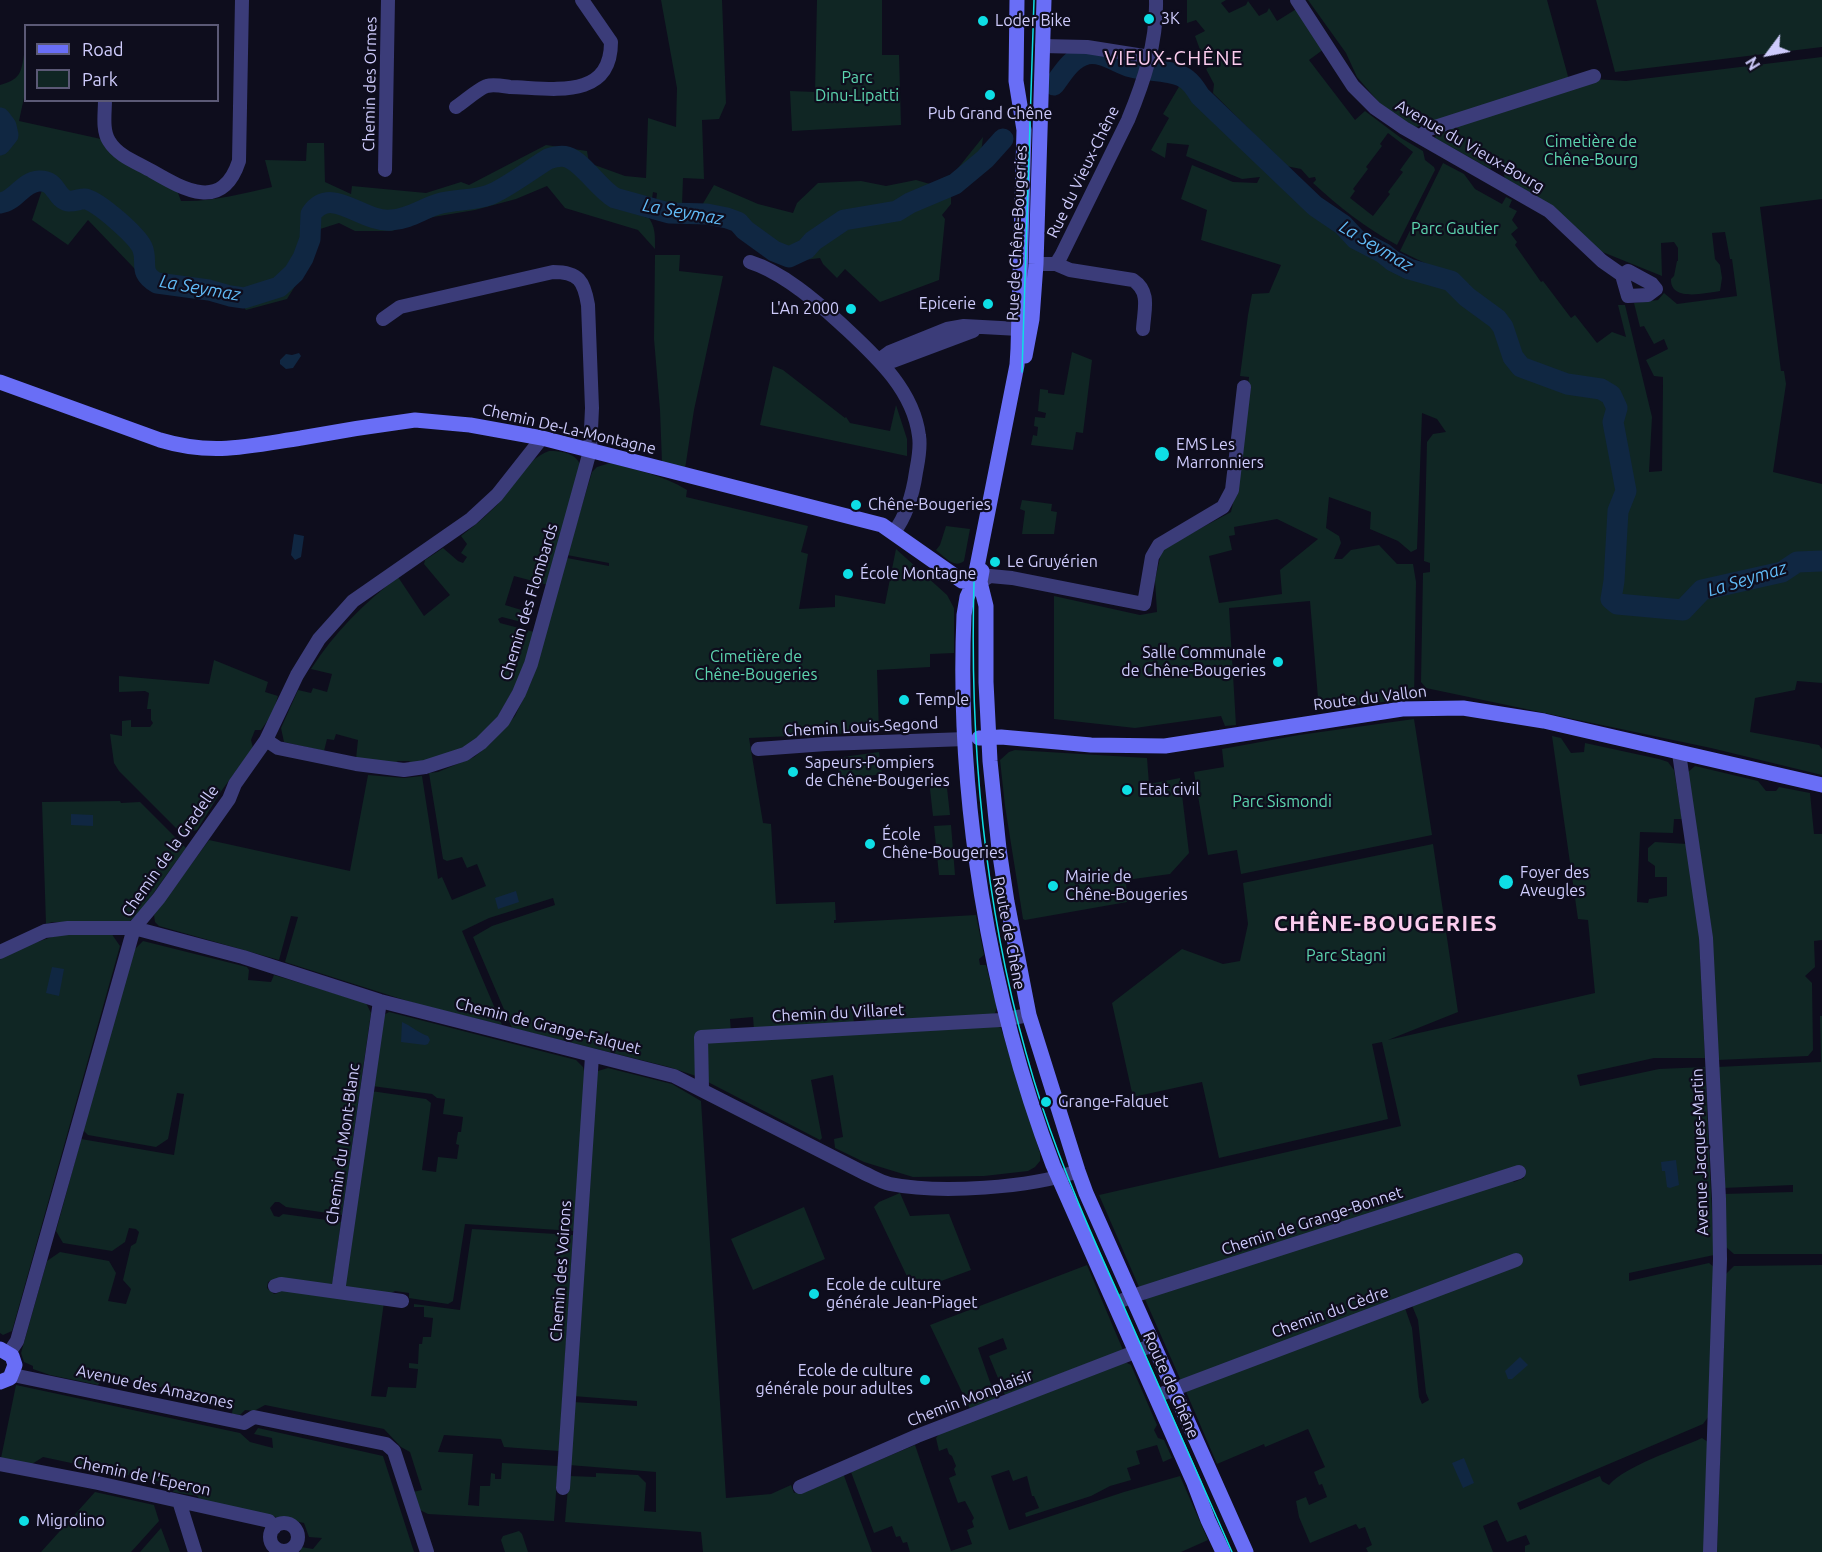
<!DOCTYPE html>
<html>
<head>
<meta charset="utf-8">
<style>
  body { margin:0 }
  #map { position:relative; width:1822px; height:1552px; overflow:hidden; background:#0e0d1d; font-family:Ubuntu,sans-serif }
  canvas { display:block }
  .legend { position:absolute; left:24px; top:24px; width:195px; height:78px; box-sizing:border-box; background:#0e0d1d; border:2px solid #5b5976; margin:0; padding:8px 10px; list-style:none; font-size:18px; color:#cecbfc }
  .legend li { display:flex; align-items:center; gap:12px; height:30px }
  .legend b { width:30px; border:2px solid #5b5976 }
  .north { position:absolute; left:1738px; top:24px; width:60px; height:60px; -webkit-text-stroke:4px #0e0d1d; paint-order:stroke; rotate:238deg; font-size:16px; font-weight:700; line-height:24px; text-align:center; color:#cecbfc }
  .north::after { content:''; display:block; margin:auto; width:21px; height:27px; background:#cecbfc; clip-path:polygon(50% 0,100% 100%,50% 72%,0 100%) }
</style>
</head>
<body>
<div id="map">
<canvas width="1822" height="1552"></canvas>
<ul class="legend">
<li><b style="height:8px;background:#696ef6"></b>Road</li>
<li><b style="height:16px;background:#102624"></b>Park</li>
</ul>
<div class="north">N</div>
</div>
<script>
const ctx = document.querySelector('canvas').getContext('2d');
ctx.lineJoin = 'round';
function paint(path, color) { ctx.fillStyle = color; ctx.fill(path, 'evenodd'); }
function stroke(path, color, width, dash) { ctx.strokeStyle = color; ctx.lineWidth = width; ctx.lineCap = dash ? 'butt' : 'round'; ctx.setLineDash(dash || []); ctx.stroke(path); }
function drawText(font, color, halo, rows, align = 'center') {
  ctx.font = font + ' Ubuntu,sans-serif'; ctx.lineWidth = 4.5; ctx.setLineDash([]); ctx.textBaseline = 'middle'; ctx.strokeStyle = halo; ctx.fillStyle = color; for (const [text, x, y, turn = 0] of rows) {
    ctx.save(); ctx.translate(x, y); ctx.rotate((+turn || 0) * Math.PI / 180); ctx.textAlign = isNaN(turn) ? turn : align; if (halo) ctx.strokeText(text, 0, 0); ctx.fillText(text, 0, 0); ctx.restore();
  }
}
paint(new Path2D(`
  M661 0H722L726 103 719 119 702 120 704 179 683 178 682 205 656 202 657 193 653 192 650 212 644 211 642 212 646 218 647 216C656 225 655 238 655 249L638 230 565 208 547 186 516 199 475 210 433 217 392 231H355L339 223 317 230 313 257 287 299 246 310 240 302 154 292 133 267 88 220 68 245 32 220 43 187 33 177C18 180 14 194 0 200V150L10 137 11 131 9 124 0 116V85C23 79 21 70 25 49V93L19 121 101 139 177 190 181 201C212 202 241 194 272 187L265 160 306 161 307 143H324L325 182 351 194 352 186 426 193 461 182 469 185 546 145 587 151 589 163 625 176 646 178 648 118 676 127 677 88Z
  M817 0H882V55H899L901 125 792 131 790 91 815 92Z
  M1187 0H1226L1221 3 1229 13 1246 5 1248 1 1259 16 1267 12 1269 8 1277 21 1298 8 1324 49 1309 60 1355 120 1365 111 1401 138 1423 151 1425 160 1434 167 1435 170 1397 245C1366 228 1339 207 1313 183L1316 180 1315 177 1309 178 1301 169 1286 166 1213 93 1214 84 1206 69 1210 66 1203 58 1195 36 1205 31 1196 20 1187 23ZM1388 133 1413 152 1400 170 1403 172 1388 192 1390 194 1373 216 1350 198 1355 191 1353 189 1368 169 1366 167 1382 146 1380 144Z
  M1308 0H1547L1569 80 1413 128 1382 106 1357 77 1346 53Z
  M1596 0H1822V47L1615 72Z
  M1822 57V199L1760 207 1781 371H1784L1786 384 1773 472 1822 484V683L1797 681 1795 690 1755 698 1750 732 1819 745 1822 749V775L1711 748 1426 688 1421 682 1423 573 1430 572V563L1424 561 1427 442 1433 434 1446 432 1437 419 1422 413 1417 549 1411 552 1398 541 1370 529 1371 512 1329 497 1326 528 1339 536 1341 543 1334 559H1342L1351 550 1379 545 1397 564H1413L1416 582 1414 698 1319 710 1310 601 1229 608 1236 725 1225 726 1221 716 1135 728 1054 719V596L1140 615 1157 612 1155 580 1162 549 1231 512 1239 477 1249 377 1240 376 1248 315 1252 294 1269 293 1281 265 1201 240 1207 210 1181 199 1192 165 1233 182 1257 183 1260 177 1242 179 1186 156 1189 145 1167 143 1165 158 1151 150 1169 118 1163 114 1180 85 1193 94 1302 206 1393 265 1440 284 1461 305 1470 285 1400 251 1443 163 1464 174 1475 189 1502 204 1506 197 1512 200 1509 207 1517 211 1512 220 1518 228 1511 234 1517 242 1515 245 1541 282 1543 281 1571 318 1575 315 1597 343 1612 332 1626 337 1618 305H1625L1652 417 1649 472 1662 471 1663 385V377L1654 376 1646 360 1668 349 1664 339 1654 344 1644 326 1640 327 1634 303 1658 300 1664 293 1677 304 1737 296 1732 259H1730L1725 232 1712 233 1715 259 1720 265 1722 278 1720 291C1705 293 1670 302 1671 279L1674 276 1677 261H1678V248L1674 242 1661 243 1662 276 1595 249 1543 200 1505 178 1502 169 1494 164 1490 169 1435 138 1437 131 1594 79 1626 81ZM1277 519 1318 539 1280 570 1282 594 1219 603 1209 556 1232 550 1229 536 1235 535 1234 527Z
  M983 137 981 154 951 185V204L942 215 945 219 939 280 880 302 845 269 837 278 823 264 820 258 797 261 783 258 754 243 742 230 701 207 714 185 758 204 793 213 797 203 818 183 861 181 886 186 916 180 930 184 954 173Z
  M655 255H680L679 271 723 276 694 410 685 469 662 463 660 410 654 339Z
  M1072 352 1092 360 1083 433 1076 432 1073 450 1031 445 1033 435 1037 436 1038 427 1034 426 1035 417 1045 418 1046 413 1038 411 1040 389 1048 390V393L1064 395Z
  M773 366 783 370 845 418 846 417 850 423 890 431 896 405 907 439V456L760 425Z
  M549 451C562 451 577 453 581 467L548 585 514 576 505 605 528 612 525 623 502 617 498 619 500 623 534 632 523 672 492 727 468 747 413 765 409 761H398L393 765 356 759 358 740 336 734 334 740 327 739 324 751 284 742 281 728 298 690 311 693 313 688 327 692 332 674 311 669C335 632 363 604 398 577L424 616 450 595 424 564 425 560 443 548 458 561 463 563 467 557 461 553 467 544 461 536C474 526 486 516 497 505 512 487 526 459 549 451Z
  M610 463C636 470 663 475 687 490L686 497 808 526 801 552 808 554 799 609 835 607V595L885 604 896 549 947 595 954 608V653L930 654V667L877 670 879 732 749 738 763 823 771 824 776 904 835 902 836 920H834V923L976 915 984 955 979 959 980 965H986L997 1008 995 1013 991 1015 866 1024 865 1013 853 1014 854 1024 754 1030 753 1017 730 1019 731 1032 697 1034 699 1077 669 1067 512 1028 473 937 492 926 555 905 553 898 489 918 462 931 502 1025 420 1005 285 962 298 917 291 916 279 960 159 926 155 922 154 915 209 840 350 871 368 775 404 778 422 776 438 879 442 877 452 900 486 886 477 864 467 868 462 857 447 861 443 859 429 773 438 772 474 757 490 744 515 716 532 680 567 558 609 566V563L567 555 592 472 597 467Z
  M1022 500 1052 504 1051 511 1057 512 1054 534H1022L1025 511 1020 509Z
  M946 526 970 529 964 561C954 569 945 557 936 550L940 545Z
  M214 660 268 682 265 692 278 696 273 713 261 730H255L251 740 253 748 222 790 197 830 182 834 119 771 114 763 110 734 122 736V721L131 720V727H150L153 723 151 720V709H147L149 693 145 691 119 692V676L209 684Z
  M1414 719 1432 835 1241 874 1237 850 1208 855 1194 772 1224 767 1222 749 1299 735Z
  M1552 736 1561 738 1571 753 1584 752 1585 743 1659 759 1668 762 1674 770 1682 819H1674L1673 833 1640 832 1637 902 1648 903 1649 899 1667 896V877H1655V866L1648 861V848L1655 842 1687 844 1698 918 1705 1058H1654L1577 1075 1580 1086 1659 1069 1705 1067 1714 1255 1629 1273V1281L1709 1263 1714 1267 1709 1416 1703 1424 1517 1503 1520 1510 1600 1476 1602 1481 1609 1485C1625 1466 1678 1449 1702 1438L1708 1442 1704 1552H1525V1546L1530 1544 1526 1535 1507 1542 1497 1520 1483 1526 1493 1552H1368L1366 1548 1372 1545 1365 1527 1359 1529 1356 1524 1310 1543 1299 1517 1296 1501 1306 1497 1309 1505 1327 1497 1322 1484 1319 1485 1314 1472 1325 1467 1308 1429 1265 1447 1264 1444 1217 1464 1184 1387 1405 1308 1412 1328 1419 1397 1422 1404 1429 1400 1426 1393 1418 1320 1411 1303 1181 1381 1144 1297 1511 1180 1514 1182 1524 1178 1521 1165 1142 1288 1139 1287 1099 1195 1401 1126 1382 1042 1372 1044 1388 1119 1219 1158 1202 1082 1133 1097 1112 1003 1182 949 1223 964 1240 961 1248 924 1243 883 1433 844 1458 1012 1388 1040 1595 993 1588 920 1578 919Z
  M1015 750 1147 758 1149 784 1180 778 1189 853 1170 874 1126 880 1127 902 1025 920 1023 919 1005 806 1000 760 1009 752Z
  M879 752 882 774 840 780 836 758Z
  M1695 766 1758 781 1766 791H1776L1779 787 1810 793 1814 834H1822V940L1814 941 1815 967 1805 976 1812 983 1813 1050 1808 1056 1717 1060 1710 921 1688 772Z
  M946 779 950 815 933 816 929 780Z
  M120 801 121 803 140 802 186 848 137 916 127 923 52 922 46 924 42 802Z
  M951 825 955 875H939L934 826Z
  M111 933 120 946 12 1331 3 1335 0 1333V958L25 946 61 934Z
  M143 941 247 967 249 970 248 980 271 982 274 975 366 1003 371 1013 342 1215 286 1207 279 1202H275L270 1208 274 1216 279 1217 283 1214 341 1222 332 1287 274 1279 268 1282 267 1288 274 1294 278 1293 282 1288 384 1302 371 1396 386 1397 388 1387 416 1388 418 1369 409 1368V1363L418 1364 419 1344H422L423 1337H431L433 1318 424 1317V1307H414V1304L460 1310 472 1229 573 1235 559 1451 504 1447 501 1439 444 1435 438 1452 473 1454 468 1505 479 1506 480 1486H490L491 1473 495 1474V1479H501L502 1463 558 1466 554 1521 428 1514 420 1510 413 1492 422 1490 410 1452 401 1447 384 1429 265 1405 254 1411 245 1410 240 1415 232 1414 233 1405 106 1374 98 1385 50 1375 33 1369V1366L24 1362 21 1353 47 1261 60 1252 109 1261 116 1273 108 1301 126 1304 131 1289 123 1280 131 1246 136 1243 139 1232 136 1229 129 1228 125 1242 112 1251 63 1243 56 1231 81 1139 174 1155 184 1094 177 1093 168 1139 156 1147 88 1135 83 1130 134 950Z
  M389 1012 576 1060 583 1067 585 1075 574 1231 465 1224 453 1301 448 1304 409 1298V1293L395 1291 388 1295 343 1286 371 1091 426 1099 431 1103 422 1170 436 1172 438 1157 457 1159 459 1145 456 1144 458 1132H461L463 1117 443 1114 445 1099 437 1098 432 1094 372 1086 382 1016Z
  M1820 1016H1822V1254H1734L1726 1247 1723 1194 1793 1192V1185L1723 1188 1717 1067 1821 1062Z
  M992 1024 1001 1028 1040 1153V1161L1035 1167 1028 1171 984 1176 913 1177 864 1162 835 1148 834 1139 843 1137 833 1075 811 1080 822 1138 820 1140 706 1081 704 1043Z
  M608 1068 672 1084 701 1101 726 1498 771 1494 791 1485 794 1493 843 1473 872 1552H703L701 1532 565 1522 569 1476 596 1477V1473L638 1475 646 1483 644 1511 656 1512V1472L569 1465 573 1402 637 1406V1401L573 1396 596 1075 598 1071Z
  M900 1193 910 1216 949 1214 971 1270 914 1291 874 1207 879 1202Z
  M804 1207 825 1259 753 1290 731 1239Z
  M1087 1265 1123 1350 1005 1395 989 1356 1007 1349 1003 1338 978 1348 996 1399 970 1409 930 1325Z
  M1822 1265V1552H1717L1726 1274 1734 1266Z
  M1125 1362 1131 1365 1157 1425 1154 1430 1158 1438 1164 1440 1172 1458 1163 1462 1157 1445 1136 1451 1140 1464 1127 1468 1131 1480 1110 1486 1091 1496 1026 1517 1025 1513 1039 1508 1034 1496H1032L1027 1476 1013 1481 1009 1470 991 1476 1009 1530 1124 1492 1180 1476 1208 1540 1181 1552H910L907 1542 903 1543 900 1536 896 1537 892 1526 874 1533 851 1472 915 1445 951 1551 972 1544 967 1530 974 1527 972 1521 974 1518 965 1501 958 1503 949 1478 956 1475 954 1469 956 1466 952 1456 949 1454 947 1448 939 1451 936 1438 940 1433Z
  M16 1385 240 1433 250 1442 273 1448 272 1438 254 1434 258 1428 383 1456 414 1552H300L301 1547 313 1549 322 1538 309 1537 304 1523 201 1501 197 1496 173 1492 175 1485 43 1457 32 1464 1 1458Z
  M95 1492 154 1505 159 1521 131 1552H41Z
  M161 1528 170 1552H140Z
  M519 1531 522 1534 528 1552H505L501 1540 503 1536Z`), '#102624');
paint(new Path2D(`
  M299 353 301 356 293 368 286 369 280 364V360L286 354 292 355Z
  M294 534 304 536 301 557 295 560 291 555Z
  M71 814 93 815V826L71 825Z
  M516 891 519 902 498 909 495 898Z
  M52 967 64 969 59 996 46 993Z
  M402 1022C412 1026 418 1033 428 1036L430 1040 428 1044 425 1045 401 1042Z
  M1676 1160 1679 1185 1670 1188 1667 1187 1665 1171H1662L1661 1162Z
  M1520 1357 1528 1365 1512 1379H1508L1505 1371Z
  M1464 1458 1474 1483 1463 1488 1452 1463Z`), '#102742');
stroke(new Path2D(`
  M1054 85C1063 73 1071 58 1087 54 1103 51 1117 63 1131 67 1146 71 1168 70 1181 76 1190 80 1195 88 1200 96L1315 206 1343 225 1356 239 1383 253 1393 261 1409 269 1451 281 1467 297 1497 319 1503 327 1513 357 1521 367 1567 384 1601 389 1611 395 1617 408 1613 422 1626 491 1618 511 1614 581 1611 599 1617 604 1683 610 1702 590 1782 572 1797 562 1822 561
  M0 118 6 126 8 135 0 145
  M0 203C16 201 22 182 39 181 57 180 55 198 68 201 74 202 81 198 86 199 100 203 136 235 142 247 149 262 137 272 157 283L209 290 230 296 244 298 279 287 294 273 303 258 310 239 311 214C331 184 362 223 391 220 409 219 422 209 438 204 455 199 473 201 489 195 504 190 533 168 548 159 554 157 561 155 567 157 583 162 599 189 615 198L669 213 707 214 727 218 738 222 745 230 774 251 789 257 806 249 813 241 844 220 897 211 910 203 955 184 985 159 1003 139`), '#102742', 21);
stroke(new Path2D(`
  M1297 0 1353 86 1375 108 1404 128 1549 211 1602 261 1622 275 1628 296 1648 295 1656 289 1652 284 1628 271 1622 275
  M1042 46 1087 47 1150 57
  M105 100C105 113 102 130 109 141 118 156 136 162 150 170 183 189 222 213 239 161L242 0
  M456 107C464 102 479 88 487 86 493 84 503 86 510 87 551 88 611 101 611 42L582 0
  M1420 137 1429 129 1594 76
  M385 170 388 0
  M750 262C782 272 815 300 840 323 873 354 913 388 919 436 921 448 918 461 916 472 913 493 907 515 894 532
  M1036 264H1056L1061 256 1128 120C1144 81 1157 43 1156 0
  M1056 264 1070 270 1133 280C1151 292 1144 310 1143 329
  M879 360 890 352 947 329 964 326 1019 329
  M893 361 973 331
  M980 582 990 576 1012 578 1144 604 1152 557 1159 545 1223 507 1232 490 1244 387
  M266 740 278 748 356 764 404 770 425 767 465 754 481 743 503 721 519 693 531 664 590 451 592 408 588 305C584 281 579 272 553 272L400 307 383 319
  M758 749 826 744 966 739
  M1679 753 1706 938 1719 1199 1720 1259 1710 1552
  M0 952 45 931 68 928H134L243 957 380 1001 674 1076 864 1173C873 1177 881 1182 890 1184 940 1194 1030 1188 1078 1171
  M380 1001 338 1292 402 1301
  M702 1089 701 1037 1001 1020 1029 1015
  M275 1286 281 1284 338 1292
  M1115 1303 1139 1294 1519 1172
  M9 1353 17 1341 134 928 159 898 229 799 235 784 266 740 297 675 319 639 353 601 471 519 497 495 542 438
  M13 1375 244 1423 254 1417 386 1444 394 1451 427 1552
  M1156 1396 1516 1260
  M0 1464 98 1483 269 1521 274 1528
  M800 1487 917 1436 1153 1345
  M563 1488 592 1056
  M179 1501 195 1552
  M270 1537a14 14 0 1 1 28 0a14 14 0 1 1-28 0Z`), '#3b3c79', 14);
stroke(new Path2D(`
  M1017 0 1016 81 1024 130 1018 349 1017 365 974 582 967 597 964 615C956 796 989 997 1053 1165L1194 1483 1208 1520 1223 1552
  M1025 356 1032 319 1036 264 1044 0
  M0 382 160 440C213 456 249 446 301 438 339 431 377 425 415 420L470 425 542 438 882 525 962 581 980 582
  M982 571 980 582 986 606V682L990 761 999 849 1007 902 1029 1015 1078 1171 1086 1193 1246 1552
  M979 738 1001 737 1091 745 1165 746 1402 709 1463 708 1544 721 1822 785
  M0 1349 12 1356 15 1365 10 1378 0 1382`), '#696ef6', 15);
stroke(new Path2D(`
  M1022 372 1034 0
  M974 582C969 759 987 937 1042 1106 1064 1173 1092 1236 1121 1300 1158 1384 1195 1468 1232 1552`), '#0edee5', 1.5);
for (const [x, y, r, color] of [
  [1149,19,6,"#0edee5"],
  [983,21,6,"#0edee5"],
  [990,95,6,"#0edee5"],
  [988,304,6,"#0edee5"],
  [851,309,6,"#0edee5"],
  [1162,454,8,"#0edee5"],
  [856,505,6,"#0edee5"],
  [995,562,6,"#0edee5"],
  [848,574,6,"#0edee5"],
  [1278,662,6,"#0edee5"],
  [904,700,6,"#0edee5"],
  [793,772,6,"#0edee5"],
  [1127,790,6,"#0edee5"],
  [870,844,6,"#0edee5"],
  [1506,882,8,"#0edee5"],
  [1053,886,6,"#0edee5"],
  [1046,1102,6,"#0edee5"],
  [814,1294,6,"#0edee5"],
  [925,1380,6,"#0edee5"],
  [24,1521,6,"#0edee5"]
]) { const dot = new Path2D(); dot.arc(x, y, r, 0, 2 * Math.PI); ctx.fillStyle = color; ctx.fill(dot); stroke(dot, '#0e0d1d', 2); }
drawText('16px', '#cecbfc', '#0e0d1d', [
  ["3K",1161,19],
  ["Loder Bike",995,21],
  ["Pub Grand Chêne",990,114,"center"],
  ["Epicerie",976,304,"right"],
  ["L'An 2000",839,309,"right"],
  ["EMS Les",1176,445],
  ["Marronniers",1176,463],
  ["Chêne-Bougeries",868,505],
  ["Le Gruyérien",1007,562],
  ["École Montagne",860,574],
  ["Salle Communale",1266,653,"right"],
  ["de Chêne-Bougeries",1266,671,"right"],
  ["Temple",916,700],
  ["Sapeurs-Pompiers",805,763],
  ["de Chêne-Bougeries",805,781],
  ["Etat civil",1139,790],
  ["École",882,835],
  ["Chêne-Bougeries",882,853],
  ["Foyer des",1520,873],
  ["Aveugles",1520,891],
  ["Mairie de",1065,877],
  ["Chêne-Bougeries",1065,895],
  ["Grange-Falquet",1058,1102],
  ["Ecole de culture",826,1285],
  ["générale Jean-Piaget",826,1303],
  ["Ecole de culture",913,1371,"right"],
  ["générale pour adultes",913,1389,"right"],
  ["Migrolino",36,1521]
], 'left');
drawText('16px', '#5dd6b0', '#0e0d1d', [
  ["Parc",857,78],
  ["Dinu-Lipatti",857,96],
  ["Cimetière de",1591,142],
  ["Chêne-Bourg",1591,160],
  ["Parc Gautier",1455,229],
  ["Cimetière de",756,657],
  ["Chêne-Bougeries",756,675],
  ["Parc Sismondi",1282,802],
  ["Parc Stagni",1346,956]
]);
drawText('16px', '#cecbfc', '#0e0d1d', [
  ["Chemin des Ormes",370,84,-89],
  ["Avenue du Vieux-Bourg",1470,146,30],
  ["Rue du Vieux-Chêne",1083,172,-64],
  ["Rue de Chêne-Bougeries",1017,233,-87],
  ["Chemin De-La-Montagne",569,429,13],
  ["Chemin des Flombards",529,602,-73],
  ["Route du Vallon",1370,698,-7],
  ["Chemin Louis-Segond",861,727,-3],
  ["Chemin de la Gradelle",170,851,-55],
  ["Route de Chêne",1009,933,79],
  ["Chemin du Villaret",838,1013,-3],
  ["Chemin de Grange-Falquet",548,1026,14],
  ["Chemin du Mont-Blanc",343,1144,-82],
  ["Avenue Jacques-Martin",1700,1152,-92],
  ["Chemin de Grange-Bonnet",1312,1221,-18],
  ["Chemin des Voirons",561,1271,-86],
  ["Chemin du Cèdre",1330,1312,-20],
  ["Route de Chêne",1171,1385,66],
  ["Avenue des Amazones",155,1387,12],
  ["Chemin Monplaisir",970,1398,-21],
  ["Chemin de l'Eperon",142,1476,12]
]);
drawText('italic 18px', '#60baf5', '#0e0d1d', [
  ["La Seymaz",683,212,10],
  ["La Seymaz",1376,246,31],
  ["La Seymaz",200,288,10],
  ["La Seymaz",1747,579,-17]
]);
ctx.letterSpacing = '1.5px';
drawText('20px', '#fccdee', '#0e0d1d', [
  ["VIEUX-CHÊNE",1174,58]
]);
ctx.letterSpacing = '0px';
ctx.letterSpacing = '1.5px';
drawText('bold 22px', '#fccdee', '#0e0d1d', [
  ["CHÊNE-BOUGERIES",1386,924]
]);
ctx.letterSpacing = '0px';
</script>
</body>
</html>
